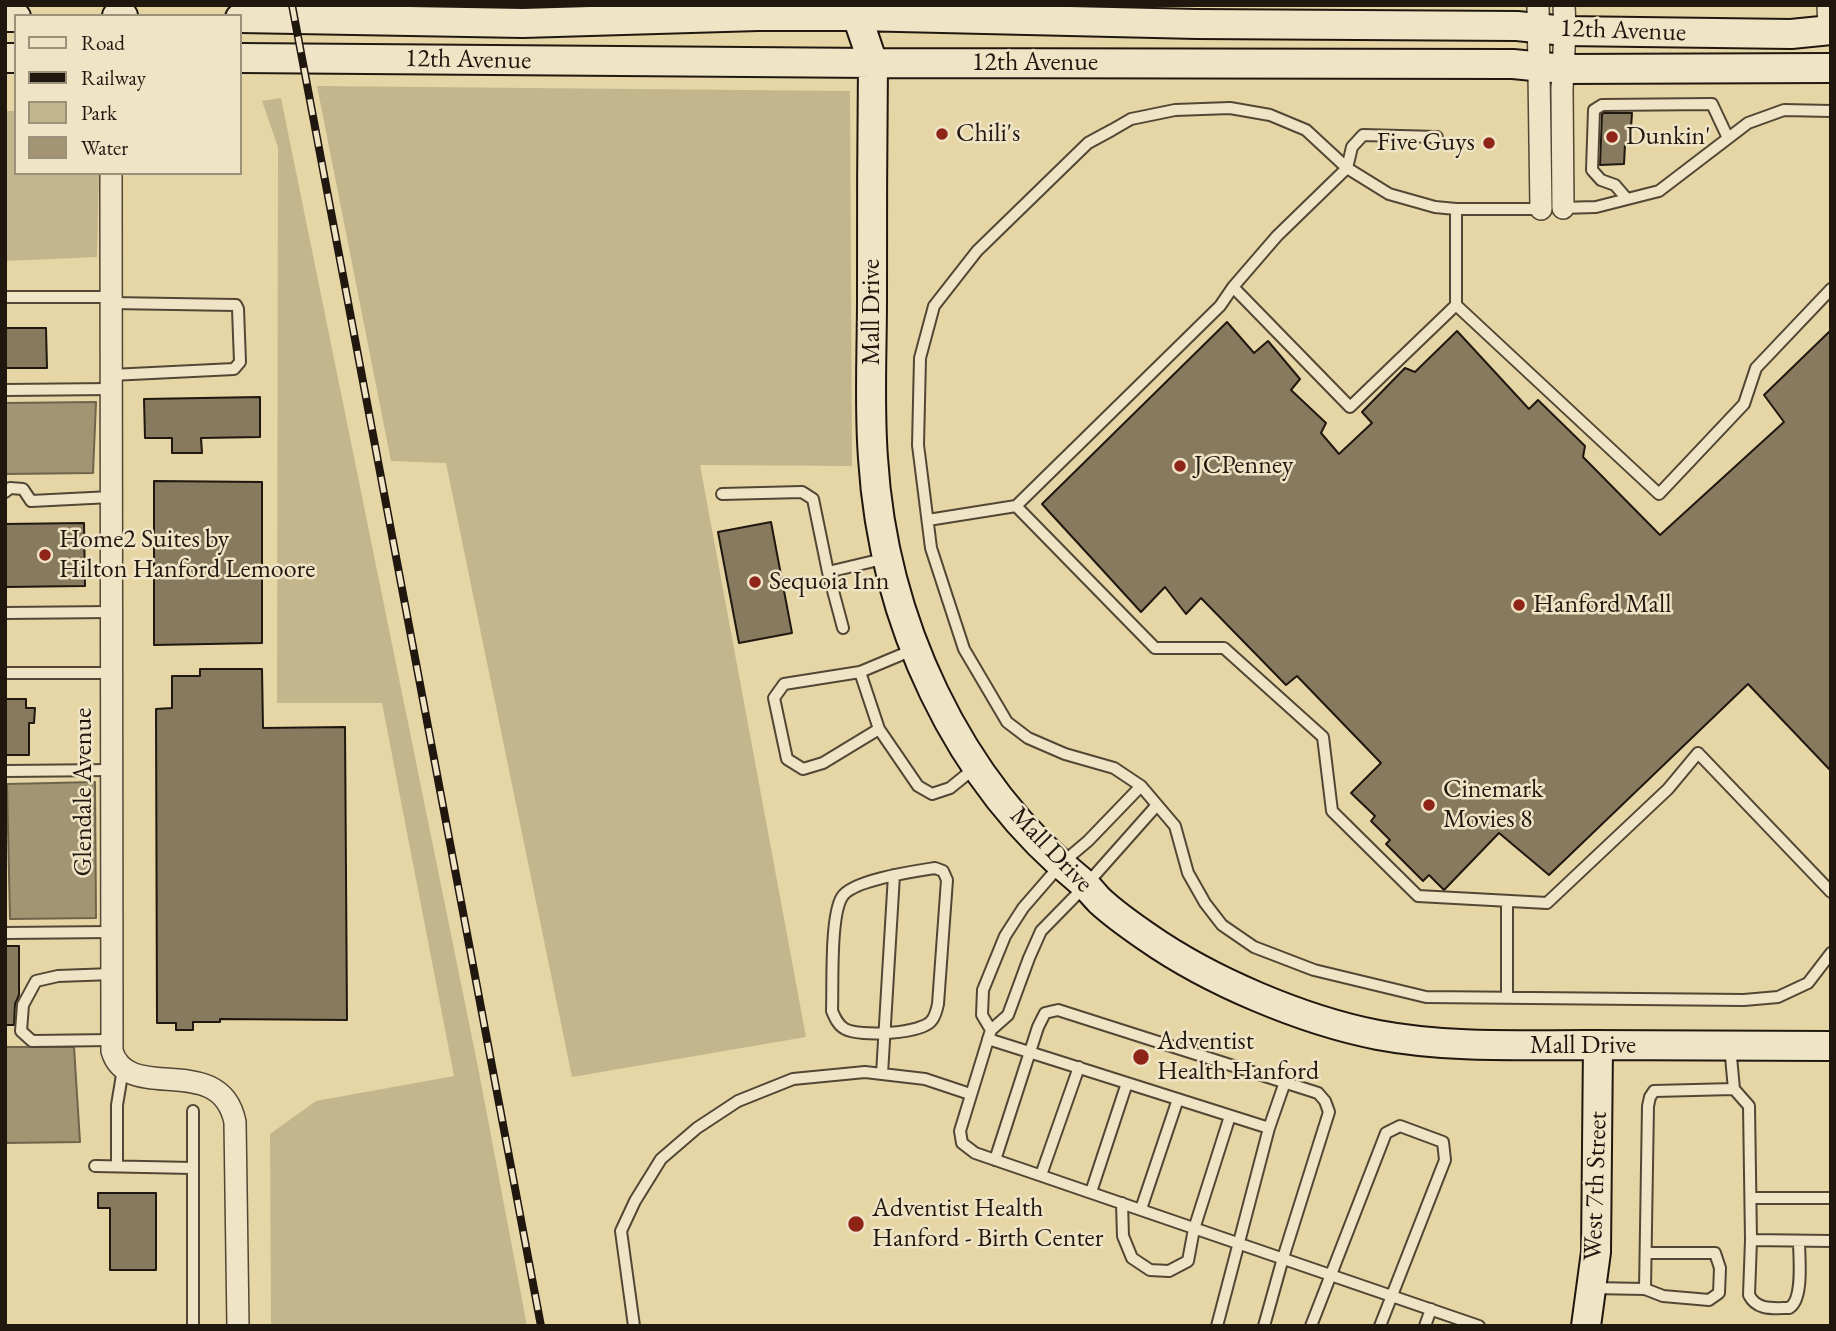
<!DOCTYPE html>
<html>
<head>
<meta charset="utf-8">
<style>
  body { margin:0 }
  #map { position:relative; width:1836px; height:1331px; overflow:hidden; background:#e6d6a6; font-family:"EB Garamond",serif }
  canvas { display:block }
  .frame { position:absolute; inset:0; border:7px solid #20170f; pointer-events:none }
  .legend { position:absolute; left:14px; top:14px; width:228px; height:161px; box-sizing:border-box; background:#efe4c5; border:2px solid #9c927c; margin:0; padding:9px 12px; list-style:none; font-size:21px; color:#20170f }
  .legend li { display:flex; align-items:center; gap:14px; height:35px }
  .legend b { width:35px; border:2px solid #9c927c }
</style>
</head>
<body>
<div id="map">
<canvas width="1836" height="1331"></canvas>
<div class="frame"></div>
<ul class="legend">
<li><b style="height:9px;background:#efe4c5"></b>Road</li>
<li><b style="height:9px;background:#20170f"></b>Railway</li>
<li><b style="height:19px;background:#c4b68c"></b>Park</li>
<li><b style="height:19px;background:#a39573"></b>Water</li>
</ul>
</div>
<script>
const ctx = document.querySelector('canvas').getContext('2d');
ctx.lineJoin = 'round';
function paint(path, color) { ctx.fillStyle = color; ctx.fill(path, 'evenodd'); }
function stroke(path, color, width, dash) { ctx.strokeStyle = color; ctx.lineWidth = width; ctx.lineCap = dash ? 'butt' : 'round'; ctx.setLineDash(dash || []); ctx.stroke(path); }
function drawText(font, color, halo, rows, align = 'center') {
  ctx.font = font + ' "EB Garamond",serif'; ctx.lineWidth = 5; ctx.setLineDash([]); ctx.textBaseline = 'middle'; ctx.strokeStyle = halo; ctx.fillStyle = color; for (const [text, x, y, turn = 0] of rows) {
    ctx.save(); ctx.translate(x, y); ctx.rotate((+turn || 0) * Math.PI / 180); ctx.textAlign = isNaN(turn) ? turn : align; if (halo) ctx.strokeText(text, 0, 0); ctx.fillText(text, 0, 0); ctx.restore();
  }
}
paint(new Path2D(`
  M317 86 850 91 852 466 700 465 806 1037 572 1077 446 463 391 461Z
  M281 98 479 1072 527 1326H271L270 1134 316 1101 454 1076 382 703H277L278 147 262 101Z
  M5 111H16V173H99L97 257 5 261Z`), '#c4b68c');
const water = new Path2D(`
  M96 402 93 473 5 474V403Z
  M95 782 96 918 10 919 7 784Z
  M5 1047H74L80 1142 5 1143Z`);
paint(water, '#a39573');
stroke(water, '#6f634b', 2);
const building = new Path2D(`
  M1604 113H1632L1630 143 1625 144 1624 164 1600 165 1602 114Z
  M1227 322 1254 353 1268 341 1300 379 1291 390 1326 423 1321 433 1339 454 1372 423 1362 412 1405 368 1415 372 1457 331 1529 409 1538 400 1585 446 1583 457 1660 535 1784 422 1764 395 1831 330V771L1748 684 1549 875 1499 833 1444 890 1429 875 1423 881 1386 844 1390 840 1371 821 1375 816 1351 793 1381 763 1297 676 1286 685 1201 598 1186 614 1165 587 1141 612 1042 504Z
  M5 328H46L47 368H5Z
  M260 397V437L201 438 202 453H172V438H145L144 399Z
  M154 481 262 482V643L154 645Z
  M771 522 792 633 739 643 718 532Z
  M84 523 85 586 5 587V524Z
  M200 669H262L263 728 345 727 347 1020 220 1019V1022H193V1030H176V1023H157L156 709 172 708V676H200Z
  M5 699H26V708H35L34 723H29V755H5Z
  M5 946H19V995L15 1004 14 1025H5Z
  M98 1193H156V1270H110V1208H98Z`);
paint(building, '#877a5e');
stroke(building, '#20170f', 2);
const lane = new Path2D(`
  M1437 137 1363 135 1352 147 1347 168 1277 236 1233 287 1350 407 1456 305V209
  M1627 199 1615 185 1601 180 1592 170 1594 110 1602 105 1712 104 1728 138
  M1560 208 1596 207 1659 191 1748 123 1784 110 1831 111
  M1544 209H1456L1435 207 1389 194 1347 168 1306 130 1270 115 1230 108 1175 110 1131 119 1112 130 1088 143 977 251 934 306 920 358 918 445 931 548 964 649 1007 722 1028 738 1065 754 1114 768 1141 786 1175 826 1188 873 1205 903 1222 925 1254 947 1314 970 1426 997 1744 1000 1778 997 1808 983 1831 953
  M5 297H111
  M111 303 236 305 238 309 240 362 234 369 111 375
  M1456 305 1659 494 1744 404 1756 368 1831 289
  M5 390 111 389
  M5 492 10 488 23 489 31 501 111 497
  M722 494 802 492 813 499 828 572
  M1016 506 1155 648H1224L1323 737 1332 811 1418 896 1547 903 1668 789 1698 753 1831 892
  M928 520 1016 506 1220 306 1233 287
  M5 613 112 612
  M843 628 828 572 887 558
  M915 649 860 672 879 729 918 786 932 794 950 788 976 767
  M860 672 784 684 774 698 787 759 803 769 823 763 879 729
  M5 673H112
  M5 771 112 770
  M1157 805 1086 885 1041 931 1029 958 1008 1015 991 1030 960 1131 962 1143 975 1153C1143 1211 1311 1268 1479 1326
  M935 868 943 871 947 880 938 1004C937 1009 935 1016 932 1020 923 1034 859 1037 845 1029 838 1025 835 1018 832 1011 833 986 830 916 842 897 852 880 916 871 935 868Z
  M1507 901V998
  M5 933 112 932
  M112 974 58 976 36 981 23 1005 21 1031 32 1041 112 1040
  M991 1030 982 1015 983 990 1005 936 1023 908 1062 863 1088 841 1141 786
  M988 1039 1269 1128 1217 1326
  M1730 1046 1734 1089
  M882 1074 894 875
  M193 1111V1326
  M1269 1128 1285 1082
  M995 1160 1038 1027 1045 1013 1058 1010 1318 1093 1325 1101 1329 1112 1283 1258 1264 1326
  M95 1166 193 1168
  M117 1166V1105L123 1069
  M1041 1175 1079 1067
  M1091 1192 1127 1083
  M1751 1198H1831
  M1122 1203 1123 1236 1132 1258 1150 1270 1169 1271 1188 1261 1194 1229 1230 1116
  M1141 1209 1178 1099
  M1751 1240 1749 1295C1757 1311 1774 1308 1789 1308 1804 1300 1799 1257 1799 1241
  M1592 1288 1645 1289 1648 1106 1650 1097 1654 1091 1734 1089 1749 1106 1751 1240 1831 1241
  M1645 1289 1663 1296 1709 1300 1719 1293 1720 1268 1715 1253H1646
  M634 1326 621 1231 635 1201 661 1159 697 1128 738 1101 793 1079 865 1072 925 1079 970 1094
  M1311 1326 1386 1133 1400 1126 1443 1142 1445 1160 1380 1326
  M1425 1326 1431 1309`);
const street = new Path2D(`
  M1538 5 1541 209
  M1828 5 1829 30
  M111 173 112 1051C128 1105 220 1050 235 1122L238 1326
  M1563 208 1562 89 1565 31 1564 5`);
const secondary = new Path2D(`
  M857 5V16L873 63C872 142 872 220 872 299 872 352 869 405 873 458 883 619 956 781 1083 883 1089 888 1094 895 1100 901 1114 914 1131 926 1147 937 1210 981 1302 1020 1378 1035 1447 1048 1517 1045 1587 1045 1668 1045 1750 1046 1831 1046
  M117 16H123
  M5 17H16
  M240 18 523 23 758 16H857L1197 24 1517 26 1565 31 1791 34 1831 30
  M5 58H16
  M240 58 873 63 1513 64 1564 69 1831 68
  M1586 1326 1596 1252 1598 1045`);
stroke(lane, '#524735', 14);
stroke(street, '#524735', 24);
stroke(secondary, '#20170f', 32);
stroke(lane, '#efe4c5', 10);
stroke(street, '#efe4c5', 21);
stroke(secondary, '#efe4c5', 28);
const rail = new Path2D(`
  M292 5 541 1326`);
stroke(rail, '#20170f', 8);
stroke(rail, '#efe4c5', 5, [16]);
for (const [x, y, r, color] of [
  [942,134,7,"#8f2418"],
  [1612,137,7,"#8f2418"],
  [1489,143,7,"#8f2418"],
  [1180,466,7,"#8f2418"],
  [45,555,7,"#8f2418"],
  [755,582,7,"#8f2418"],
  [1519,605,7,"#8f2418"],
  [1429,805,7,"#8f2418"],
  [1141,1057,9,"#8f2418"],
  [856,1224,9,"#8f2418"]
]) { const dot = new Path2D(); dot.arc(x, y, r, 0, 2 * Math.PI); ctx.fillStyle = color; ctx.fill(dot); stroke(dot, '#efe4c5', 2.5); }
drawText('26px', '#20170f', '#efe4c5', [
  ["12th Avenue",1623,31,2],
  ["12th Avenue",468,60,1],
  ["12th Avenue",1035,63],
  ["Mall Drive",872,312,-90],
  ["Glendale Avenue",84,792,-90],
  ["Mall Drive",1051,850,46],
  ["Mall Drive",1583,1046],
  ["West 7th Street",1596,1186,-88]
]);
drawText('26px', '#20170f', '#efe4c5', [
  ["Chili's",956,134],
  ["Dunkin'",1626,137],
  ["Five Guys",1475,143,"right"],
  ["JCPenney",1194,466],
  ["Home2 Suites by",59,540],
  ["Hilton Hanford Lemoore",59,570],
  ["Sequoia Inn",769,582],
  ["Hanford Mall",1533,605],
  ["Cinemark",1443,790],
  ["Movies 8",1443,820],
  ["Adventist",1157,1042],
  ["Health Hanford",1157,1072],
  ["Adventist Health",872,1209],
  ["Hanford - Birth Center",872,1239]
], 'left');
</script>
</body>
</html>
